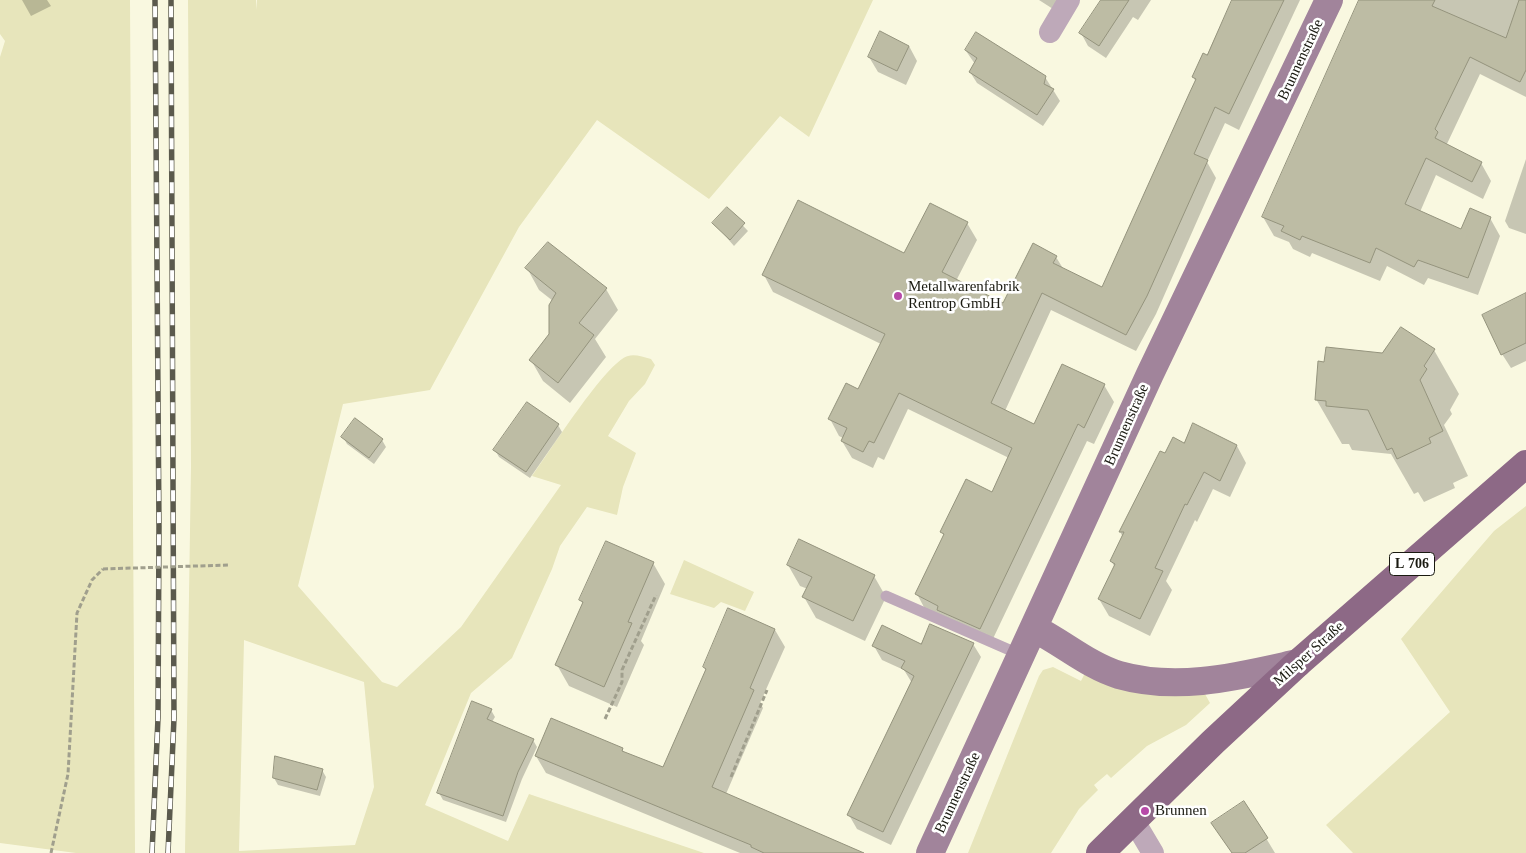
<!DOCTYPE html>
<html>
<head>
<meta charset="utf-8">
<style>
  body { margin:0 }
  canvas { display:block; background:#f9f8e0 }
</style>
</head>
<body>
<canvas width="1526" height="853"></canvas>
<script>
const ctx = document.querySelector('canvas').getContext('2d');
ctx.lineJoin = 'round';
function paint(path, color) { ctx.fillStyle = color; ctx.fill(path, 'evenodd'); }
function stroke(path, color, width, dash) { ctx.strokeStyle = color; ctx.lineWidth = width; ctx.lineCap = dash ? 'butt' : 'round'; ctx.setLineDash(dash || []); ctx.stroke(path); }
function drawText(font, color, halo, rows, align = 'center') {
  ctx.font = font + ' Georgia,serif'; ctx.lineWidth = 5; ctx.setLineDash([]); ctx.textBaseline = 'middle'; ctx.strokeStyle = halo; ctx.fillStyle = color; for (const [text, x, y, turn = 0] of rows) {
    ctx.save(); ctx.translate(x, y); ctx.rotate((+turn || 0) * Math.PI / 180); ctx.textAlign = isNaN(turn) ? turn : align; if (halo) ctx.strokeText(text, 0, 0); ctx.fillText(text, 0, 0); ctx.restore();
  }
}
paint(new Path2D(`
  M0 0H130L135 853H76L0 843V57L5 41 0 34Z
  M188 0H256L257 10V0H873L809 137 780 116 709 199 597 120 519 227 430 390 343 404 298 586 382 682 397 687 461 627 561 485 532 476C549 453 606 362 628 356 635 354 643 357 651 359L655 365 645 384 629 401 608 436 636 453 623 487 617 515 587 507 560 546 552 569 512 658 471 693 425 805 508 841 529 794 704 853H185L191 466ZM244 640 364 682 374 787 355 845 239 851Z
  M1526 506V853H1353L1326 825 1450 712 1401 639 1494 531Z
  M684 560 754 592 745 611 721 602 714 608 670 594Z
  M1053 667 1081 681 1085 673 1205 694 1210 703 1186 725 1147 746 1111 778 1107 774 1094 785 1098 790 1079 809 1051 853H968L1039 676 1043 670Z`), '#e7e5bb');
paint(new Path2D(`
  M22 0H47L51 6 31 16Z
  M1039 0H1058L1053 9Z
  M1103 0H1151L1138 20 1133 17 1106 58 1088 46 1081 33Z
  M1234 0H1300L1239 130 1225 123 1207 162 1216 178 1156 314 1136 351 1051 310 1005 411 1034 426 1104 385 1114 402 1094 444 1087 441 990 645 926 611 917 594 944 536 942 532 992 493 1009 458 908 409 884 460 878 457 873 468 852 458 842 441 843 438 839 436 830 419 859 390 881 344 773 292 764 275 905 255 967 223 977 240 956 281 1004 305 1056 257 1064 270 1103 289 1196 82 1193 77 1207 57Z
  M1360 0H1526V97L1480 74 1446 146 1481 163 1491 181 1483 199 1436 175 1420 212 1462 231 1490 218 1500 236 1478 295 1428 278 1424 285 1387 266 1380 281 1312 253 1310 257 1293 249 1289 242 1274 236 1263 217Z
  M909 46 917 61 906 85 878 72 869 57Z
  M966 51 1045 77 1060 101 1043 126 977 83 970 72 975 64Z
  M1526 159V234L1509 228 1505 221Z
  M727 209 748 231 734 246 714 223Z
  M527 268 606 289 618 310 595 339 606 357 570 403 543 381 531 360 550 334 553 301 539 290Z
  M1526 295V361L1511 368 1502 354Z
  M1434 350 1459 394 1450 410 1452 414 1444 425 1468 476 1453 483 1455 488 1424 502 1418 492 1414 494 1391 454 1352 450 1349 444H1342L1316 399 1383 354Z
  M527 403 558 425 562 432 530 478 499 457 495 450Z
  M1194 425 1237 446 1246 463 1230 497 1213 489 1197 522 1195 520 1166 581 1172 590 1150 636 1109 616 1099 599 1115 567 1111 561 1123 537 1120 532 1165 455 1184 445Z
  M343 437 382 440 386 447 374 464 347 444Z
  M653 563 665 584 641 641 644 645 617 707 569 686 557 665 583 605 581 600Z
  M788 565 874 576 886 597 865 641 816 618 804 597 808 589 800 586Z
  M775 630 785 647 760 703 763 708 726 794 842 853H740L546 773 536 756 622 749 625 754 663 769 706 671 704 667Z
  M973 644 981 657 891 845 857 829 849 815 912 683 904 670 882 660 874 646Z
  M491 710 495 717 492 722 533 740 537 747 522 779 506 822 443 800 439 793Z
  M322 770 326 777 320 796 278 785 274 778Z
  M1213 824 1266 838 1275 853H1232Z`), '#0003');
const building = new Path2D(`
  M1101 0H1129L1099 46 1079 33Z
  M1232 0H1284L1229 114 1215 107 1194 154 1208 160 1147 296 1126 335 1042 293 991 403 1034 424 1062 364 1105 384 1084 428 1078 424 980 629 937 610 938 606 915 594 944 534 940 532 966 479 992 492 1012 448 899 393 874 443 869 441 863 452 841 441 847 428 828 419 846 383 858 389 885 334 762 275 798 200 904 253 930 203 968 222 942 272 1003 303 1033 243 1057 256 1053 263 1102 287 1189 94 1196 79 1192 77 1203 53 1207 55Z
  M1359 0H1435L1432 6 1506 38 1519 0H1526V70L1520 82 1470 57 1435 129 1438 132 1435 138 1482 162 1472 182 1426 158 1405 204 1461 229 1470 208 1491 217 1468 278 1418 260 1414 267 1376 248 1370 263 1302 236 1300 240 1281 231 1284 226 1262 217Z
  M880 31 909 46 897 71 868 57Z
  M976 32 1046 76 1044 84 1054 89 1037 115 969 72 977 58 965 50Z
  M727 207 745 223 730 240 712 223Z
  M548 242 607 288 579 323 594 335 558 383 529 360 549 334V305L556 293 525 268Z
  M1526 293V343L1501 355 1482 315Z
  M1401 327 1435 349 1424 366 1427 369 1420 380 1443 431 1429 438 1431 443 1397 459 1392 448 1387 450 1368 410 1326 406V401L1315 400 1318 361 1324 362 1326 347 1382 353Z
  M527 402 559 424 526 472 493 450Z
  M355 418 383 439 369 458 341 437Z
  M1193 423 1237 445 1220 481 1204 472 1187 505 1185 504 1155 568 1163 571 1140 619 1098 599 1115 564 1110 561 1124 532H1119L1160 451 1165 453 1173 437 1184 443Z
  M799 539 875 575 853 621 802 597 812 577 787 565Z
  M606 541 654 562 628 622 632 623 604 687 555 665 583 602 579 600Z
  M728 608 775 629 750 688 754 690 712 787 864 853H764L751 847V845L535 756 551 718 623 748 622 751 663 767 706 669 703 667Z
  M930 624 974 643 883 832 847 815 914 676 901 668 905 661 872 646 882 625 921 644Z
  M472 701 492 709 487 719 534 739 518 772 503 816 437 793Z
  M275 756 323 769 317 790 273 778Z
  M1244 801 1268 838 1245 853H1232L1211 823Z`);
paint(building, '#bdbca4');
stroke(building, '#94937d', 1);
stroke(new Path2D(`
  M605 719 622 682V670L656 595
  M731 777 767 690
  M51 853 68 774 77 613 92 580 103 569`), '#a09f8d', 3, [5, 2.5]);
stroke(new Path2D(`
  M886 596 1021 655`), '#bea9b9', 11);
stroke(new Path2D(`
  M1050 32 1069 0
  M1134 821 1153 853`), '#bea9b9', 22);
stroke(new Path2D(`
  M1035 629C1063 643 1089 666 1119 675 1179 692 1239 676 1298 663
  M930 853 1150 374 1329 0`), '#a1849b', 28);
stroke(new Path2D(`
  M1100 853 1213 742 1298 663 1526 464`), '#8d6986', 28);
const rail = new Path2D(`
  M152 853 158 718 159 526 155 0
  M168 853 174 718 171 0`);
stroke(rail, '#5b5a4d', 5.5);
stroke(rail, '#fff', 4, [11]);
stroke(new Path2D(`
  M103 569 228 565`), '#a09f8d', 3, [5, 2.5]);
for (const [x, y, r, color] of [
  [898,296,5,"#b749a8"],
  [1145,811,5,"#b749a8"]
]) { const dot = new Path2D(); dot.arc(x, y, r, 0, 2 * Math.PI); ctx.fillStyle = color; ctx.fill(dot); stroke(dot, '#fff', 2); }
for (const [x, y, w] of [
  [1412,564,45]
]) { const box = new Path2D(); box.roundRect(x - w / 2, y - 11.5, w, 23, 4); ctx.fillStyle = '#fff'; ctx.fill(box); stroke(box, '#1a1a11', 1); }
drawText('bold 14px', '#1a1a11', null, [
  ["L 706",1412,564]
]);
drawText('15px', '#1a1a11', '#fff', [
  ["Brunnenstraße",1301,60,-65],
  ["Brunnenstraße",1127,425,-66],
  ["Milsper Straße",1309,654,-42],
  ["Brunnenstraße",958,793,-65]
]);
drawText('15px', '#1a1a11', '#fff', [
  ["Metallwarenfabrik",908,287],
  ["Rentrop GmbH",908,304],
  ["Brunnen",1155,811]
], 'left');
</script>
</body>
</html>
